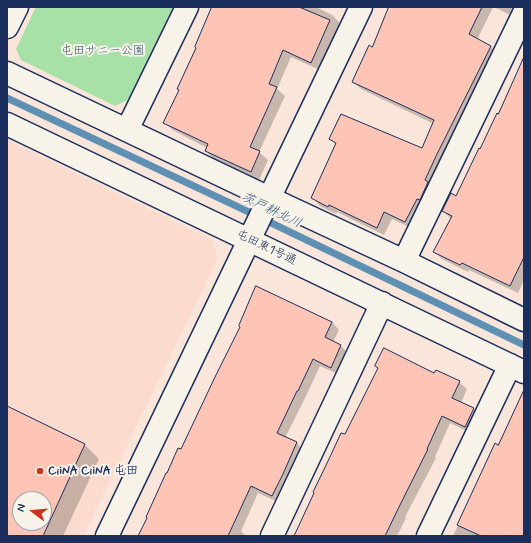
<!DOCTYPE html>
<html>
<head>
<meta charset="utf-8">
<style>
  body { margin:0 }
  #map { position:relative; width:531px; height:543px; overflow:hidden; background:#f9e5d9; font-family:Mynerve,sans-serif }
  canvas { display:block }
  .frame { position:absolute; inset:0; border:8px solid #1b2f5e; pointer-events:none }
  .north { position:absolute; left:12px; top:491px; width:40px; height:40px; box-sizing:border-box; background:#f7f3e8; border:1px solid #9fa5b1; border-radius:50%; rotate:286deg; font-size:11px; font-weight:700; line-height:16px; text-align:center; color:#1b2f5e }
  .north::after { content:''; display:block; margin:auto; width:14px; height:18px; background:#c8321e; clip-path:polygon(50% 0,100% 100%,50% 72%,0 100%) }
</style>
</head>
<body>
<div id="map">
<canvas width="531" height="543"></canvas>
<div class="frame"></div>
<div class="north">N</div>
</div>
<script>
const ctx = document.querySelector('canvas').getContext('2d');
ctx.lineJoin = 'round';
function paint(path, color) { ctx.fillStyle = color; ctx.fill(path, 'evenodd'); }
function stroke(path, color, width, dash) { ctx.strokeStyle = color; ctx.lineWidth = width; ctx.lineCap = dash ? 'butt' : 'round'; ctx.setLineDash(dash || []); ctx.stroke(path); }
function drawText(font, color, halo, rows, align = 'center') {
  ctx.font = font + ' Mynerve,"Klee One",sans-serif'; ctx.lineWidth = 4; ctx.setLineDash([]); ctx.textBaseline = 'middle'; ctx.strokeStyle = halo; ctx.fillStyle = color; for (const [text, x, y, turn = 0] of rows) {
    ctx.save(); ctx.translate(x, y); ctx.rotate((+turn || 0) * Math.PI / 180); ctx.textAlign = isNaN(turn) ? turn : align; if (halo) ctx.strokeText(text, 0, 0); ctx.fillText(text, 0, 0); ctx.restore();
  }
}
paint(new Path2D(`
  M7 140 211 239 218 258 83 536H7ZM20 499H44V523H20Z`), '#fadbce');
paint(new Path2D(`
  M36 7H173L128 100 115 106 21 60 16 49Z`), '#a7e1a7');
paint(new Path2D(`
  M212 7H318V8L332 15 340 23 320 70 291 57 277 89 285 96 259 152 268 160 259 180 214 159 206 151 207 148 173 130 165 123 180 91 178 89 197 48Z
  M391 7H493L477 40 491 47 498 55 413 229 392 219 384 235 337 212 336 214 320 206 313 198 336 145 331 139 423 149 434 124 361 89 353 82 373 48Z
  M494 7H524L514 17Z
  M524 69V280L518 293 469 270 468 272 442 259 434 251 451 219 443 211 457 198 499 115Z
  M332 322 339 330 333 342 340 345 348 353 338 374 320 366 305 398 285 438 297 443 304 451 280 503 258 493 241 531 244 534 243 536H139L181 451Z
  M376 366 435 375 459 382 467 389 461 403 473 409 481 417 473 434 450 423 435 457 436 458 405 517 406 518 397 536H295L379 369Z
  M7 407 84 444 99 459 63 536H7ZM20 499H44V523H20Z
  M524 408V536H453L495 445 499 446Z`), '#0003');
stroke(new Path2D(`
  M7 98 232 204 524 345`), '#5e90b3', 7);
const building = new Path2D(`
  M212 7H299L330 20 311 63 283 50 269 84 277 87 250 147 260 151 251 172 205 151 208 144 163 123 179 90 177 89 196 48 195 47Z
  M389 7H482L469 34 491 46 437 154 425 180 428 182 420 200 417 199 405 222 384 212 377 228 329 205 328 207 311 198 336 143 329 139 341 114 422 148 434 120 352 82 369 45 372 47Z
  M524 57V257L510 286 462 263 460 265 433 252 452 216 442 211 451 193 456 196 479 148 480 149 497 113 498 114Z
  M256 286 332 322 325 337 341 345 331 368 313 359 298 391H297L277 433 297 442 283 474 272 496 251 486 228 536H138L147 518 146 517 166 473H167L178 448 181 449 215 377 240 327 239 326Z
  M384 348 434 373 436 370 460 381 452 398 474 408 465 427 442 416 427 449H428L398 509 385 536H294L314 493 313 492 329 459 341 433 345 434 378 368 375 366Z
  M524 390V536H481L457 525 495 443 498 445Z
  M7 406 85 444 43 536H7ZM20 499H44V523H20Z`);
paint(building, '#fec4b6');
stroke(building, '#1b2f5e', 1);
const minor = new Path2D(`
  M7 27 17 7
  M7 73 269 198 404 261 524 320
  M7 124 524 372
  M127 130 187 7
  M404 261 524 13
  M107 536 361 7
  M272 536 382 303
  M428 536 510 365`);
stroke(minor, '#1b2f5e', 25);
stroke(minor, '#f7f3e8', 22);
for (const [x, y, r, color] of [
  [40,471,4,"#c8321e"]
]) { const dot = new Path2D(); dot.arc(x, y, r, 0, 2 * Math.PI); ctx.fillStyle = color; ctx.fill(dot); stroke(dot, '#f7f3e8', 1.5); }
drawText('12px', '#37536d', '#f7f3e8', [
  ["屯田サニー公園",103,51]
]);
drawText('12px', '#1b2f5e', '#f7f3e8', [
  ["屯田東1号通",266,248,26]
]);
drawText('bold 12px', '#1b2f5e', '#f7f3e8', [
  ["CiiNA CiiNA 屯田",48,471]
], 'left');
drawText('italic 13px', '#375881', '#f7f3e8', [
  ["茨戸耕北川",271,211,26]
]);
</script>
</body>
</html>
